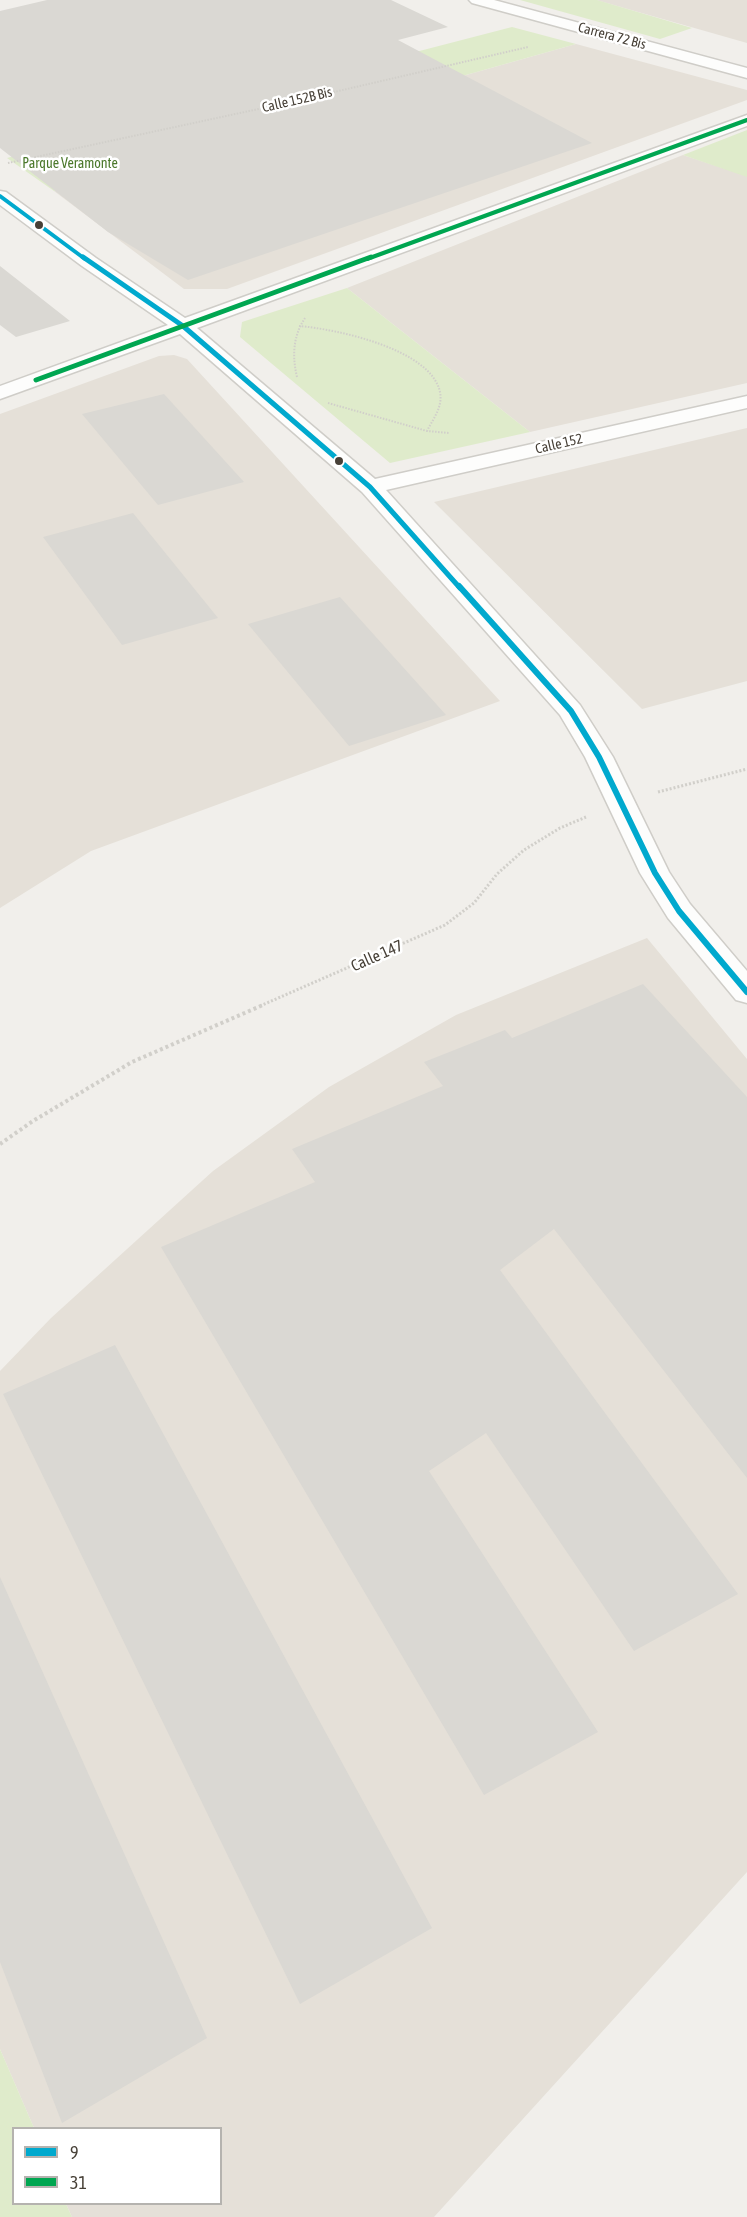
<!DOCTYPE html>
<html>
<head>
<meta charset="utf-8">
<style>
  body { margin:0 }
  #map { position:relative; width:747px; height:2217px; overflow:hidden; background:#f1efeb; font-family:"Asap Condensed",sans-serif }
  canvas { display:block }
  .legend { position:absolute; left:12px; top:2127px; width:210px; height:78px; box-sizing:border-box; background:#fff; border:2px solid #b5b3af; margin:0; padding:8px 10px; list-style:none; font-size:18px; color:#474037 }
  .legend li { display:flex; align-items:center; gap:12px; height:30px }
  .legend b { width:30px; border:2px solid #b5b3af }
</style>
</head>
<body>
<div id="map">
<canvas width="747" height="2217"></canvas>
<ul class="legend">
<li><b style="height:8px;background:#00a9ce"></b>9</li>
<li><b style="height:8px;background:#00a651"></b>31</li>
</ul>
</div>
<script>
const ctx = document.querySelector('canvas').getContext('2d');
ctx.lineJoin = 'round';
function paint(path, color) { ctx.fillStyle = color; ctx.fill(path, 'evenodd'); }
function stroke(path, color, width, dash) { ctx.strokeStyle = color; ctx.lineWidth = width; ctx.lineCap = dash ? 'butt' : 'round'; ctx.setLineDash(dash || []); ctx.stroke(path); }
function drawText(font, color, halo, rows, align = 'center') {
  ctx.font = font + ' "Asap Condensed",sans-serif'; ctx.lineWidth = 5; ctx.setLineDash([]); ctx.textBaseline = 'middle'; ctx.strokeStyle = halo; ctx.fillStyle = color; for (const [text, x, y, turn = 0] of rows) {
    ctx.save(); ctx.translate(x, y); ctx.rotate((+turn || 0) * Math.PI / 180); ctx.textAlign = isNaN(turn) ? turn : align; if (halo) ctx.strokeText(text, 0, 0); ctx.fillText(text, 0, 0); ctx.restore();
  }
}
paint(new Path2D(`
  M596 0H747V43L719 35Z
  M576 44 747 90V100L227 289H184L54 191Z
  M683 155 747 176V383L530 432 347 288Z
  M174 355 187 359 500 701 91 851 0 908V414L159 356Z
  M747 428V681L642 709 434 502Z
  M647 938 747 1059V1872L434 2217H72L66 2204H220V2128H34L0 2049V1371L51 1318 213 1171 329 1087 456 1015Z`), '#e5e0d8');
paint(new Path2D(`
  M520 0H597L692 28 660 39Z
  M512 27 576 44 54 191 7 158Z
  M747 130V177L683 155Z
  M347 288 530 432 390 463 240 337 242 322Z
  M0 2049 34 2128H14V2204H66L72 2217H0Z`), '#dfebcb');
paint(new Path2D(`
  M47 0H391L448 27 398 40 592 143 188 280 108 232 0 148V11Z
  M0 266 70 321 16 337 0 325Z
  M164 394 244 482 158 505 82 414Z
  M133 513 218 618 122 645 43 537Z
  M340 597 446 715 349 746 248 624Z
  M643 984 747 1097V1478L554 1229 500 1270 738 1594 634 1651 486 1433 429 1471 598 1732 484 1795 161 1247 315 1182 292 1149 443 1086 424 1062 505 1030 512 1038Z
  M115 1345 432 1928 300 2004 3 1394Z
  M0 1577 207 2038 62 2123 0 1962Z`), '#dad8d3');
const street = new Path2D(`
  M469 0H494L747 68V78L472 3Z
  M747 115V126L197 328 375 479 747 396V408L386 490 580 705 613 757 669 872 690 904 747 971V1003L736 1000 668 918 640 873 585 757 560 715 362 492 180 334 0 399V386L168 325 82 266 0 205V191L6 192 96 258 185 318Z`);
stroke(street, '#cfcdc8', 3);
stroke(new Path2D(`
  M8 163 291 102 528 47
  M299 326C336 329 431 349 440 392 443 407 433 419 427 431
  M297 377C292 356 293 336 305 318
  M328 403 427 431 449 433`), '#d1cfca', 2, [1.5, 1.5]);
stroke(new Path2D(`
  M658 792 747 769
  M260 1006 445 925 474 903 497 874 524 850 560 828 586 817`), '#d1cfca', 3, [2, 2]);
stroke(new Path2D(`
  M0 1144 33 1121 132 1062 263 1005`), '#d1cfca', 4, [3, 3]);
paint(street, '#fdfdfc');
stroke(new Path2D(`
  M0 196 85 259`), '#00a9ce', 4);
stroke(new Path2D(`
  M83 257 183 326 370 487 460 588`), '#00a9ce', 5);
stroke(new Path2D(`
  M459 586 571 711 599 757 655 873 679 911 747 992`), '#00a9ce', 6);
stroke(new Path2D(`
  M367 259 747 120`), '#00a651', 4);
stroke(new Path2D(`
  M36 380 371 257`), '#00a651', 5);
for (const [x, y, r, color] of [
  [39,225,5,"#474037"],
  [339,461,5,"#474037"]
]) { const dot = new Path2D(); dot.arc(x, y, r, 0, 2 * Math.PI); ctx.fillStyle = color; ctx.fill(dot); stroke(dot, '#fff', 2); }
drawText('14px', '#474037', '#fff', [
  ["Carrera 72 Bis",612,36,15],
  ["Calle 152B Bis",297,100,-13],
  ["Calle 152",559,444,-13]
]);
drawText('14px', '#4b782b', '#fff', [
  ["Parque Veramonte",70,164]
]);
drawText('16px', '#474037', '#fff', [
  ["Calle 147",377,956,-24]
]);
</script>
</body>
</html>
